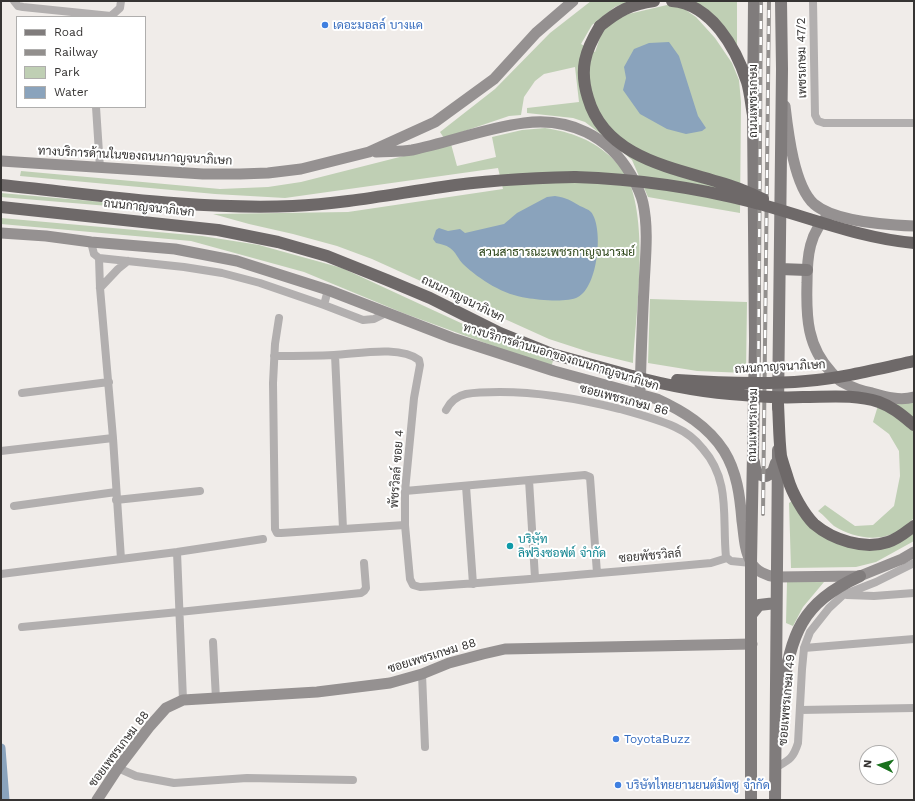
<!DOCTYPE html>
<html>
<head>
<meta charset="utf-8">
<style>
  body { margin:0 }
  #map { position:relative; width:915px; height:801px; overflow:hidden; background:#f0ece9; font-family:"Work Sans",sans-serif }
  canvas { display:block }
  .frame { position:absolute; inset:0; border:2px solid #363433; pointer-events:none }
  .legend { position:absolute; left:16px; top:16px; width:130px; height:92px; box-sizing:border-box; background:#fff; border:1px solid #afaead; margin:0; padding:5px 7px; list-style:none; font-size:12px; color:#363433 }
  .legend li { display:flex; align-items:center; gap:8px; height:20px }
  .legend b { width:20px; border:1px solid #afaead }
  .north { position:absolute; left:859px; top:745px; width:40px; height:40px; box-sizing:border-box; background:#fff; border:1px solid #afaead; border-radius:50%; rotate:275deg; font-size:11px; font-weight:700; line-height:16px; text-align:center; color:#363433 }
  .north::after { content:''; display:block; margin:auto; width:14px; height:18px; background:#18711c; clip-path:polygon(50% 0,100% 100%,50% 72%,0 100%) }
</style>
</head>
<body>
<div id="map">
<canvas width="915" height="801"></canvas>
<div class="frame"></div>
<ul class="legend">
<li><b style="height:5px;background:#807c7c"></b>Road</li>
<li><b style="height:5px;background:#928f8d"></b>Railway</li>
<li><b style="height:11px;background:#bfcfb4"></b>Park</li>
<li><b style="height:11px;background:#8aa3bc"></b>Water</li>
</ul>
<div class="north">N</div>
</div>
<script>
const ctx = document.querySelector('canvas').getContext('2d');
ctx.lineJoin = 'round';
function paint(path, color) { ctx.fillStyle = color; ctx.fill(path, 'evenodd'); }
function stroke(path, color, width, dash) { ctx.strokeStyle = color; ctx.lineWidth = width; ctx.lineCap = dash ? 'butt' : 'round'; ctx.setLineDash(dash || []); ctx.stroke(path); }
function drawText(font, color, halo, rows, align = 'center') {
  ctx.font = font + ' "Work Sans",Sarabun,sans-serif'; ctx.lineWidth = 4; ctx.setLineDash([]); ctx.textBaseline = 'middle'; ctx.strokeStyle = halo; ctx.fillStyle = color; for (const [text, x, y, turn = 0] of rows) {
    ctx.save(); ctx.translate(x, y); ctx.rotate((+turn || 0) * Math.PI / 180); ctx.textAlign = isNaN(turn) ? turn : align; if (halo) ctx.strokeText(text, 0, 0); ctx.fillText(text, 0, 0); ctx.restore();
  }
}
paint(new Path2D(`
  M591 1H630L615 7 592 25 581 44 595 52 602 32 620 16 667 5 680 6 696 17 715 38 732 63 739 80 741 102 740 213 648 197 632 160 606 138 585 122 573 118 527 113V108L579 102 575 67 544 74 535 81 524 97 521 115 509 116 444 138 440 132 495 89 550 33Z
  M689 1H737V48Z
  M545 128C571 132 594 140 613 159 616 163 621 166 623 170 651 213 636 313 633 363L592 353 549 339 372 259 337 246 293 234 249 224 213 214 348 212 503 189 498 168 285 198 215 194 20 176 21 171 220 189 268 187 301 182 451 144 457 166 496 157 492 137 522 130Z
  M1 193 181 209 180 212 1 197Z
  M1 218 202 236 259 245 342 268 489 336 553 361 551 367 403 313 304 272 191 241 1 224Z
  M650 299 747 302 746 373 697 371 648 363Z
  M880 399 914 400V518C909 522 905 527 900 530 880 543 853 538 834 526 829 522 824 515 818 511L825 505 855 526 873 525 894 506 900 476 899 451 889 434 873 422Z
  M792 501 854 546 914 532V541L876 562 856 567 791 568 789 503Z
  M787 582H824L803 607 793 626 786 623Z`), '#bfcfb4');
paint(new Path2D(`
  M669 42 679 56 698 116 706 128 702 131 686 134 667 129 640 114 623 90 626 78 624 67 634 49 649 43Z
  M555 196C567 198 570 200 580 206 584 208 588 209 591 212 604 228 598 287 578 297 567 303 539 300 527 298 504 295 480 280 463 264 458 259 456 252 450 248 446 245 440 244 436 243L433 239 436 230 439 228 448 231 460 229 465 233 504 224 517 213 547 197Z`), '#8aa3bc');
stroke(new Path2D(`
  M1 748 5 800`), '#8aa3bc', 9);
stroke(new Path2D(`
  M14 1 18 6 23 7 111 16 120 8 121 1
  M813 1 815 115 818 121 824 123H914
  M96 107 100 168
  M91 242 94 254 99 258 184 267 222 273 260 283 324 305 363 320 374 319 386 313
  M99 258 100 288 113 438 121 559
  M100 288 118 269 128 261
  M324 305 328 290
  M279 318 275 344 273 383 275 529 277 533H281L405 525
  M335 355 343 529
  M274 356C294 356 314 356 334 355 357 354 400 345 419 360L420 365 414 398 405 491V525L410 579 413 585 420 587C517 581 614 572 711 563L727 558
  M22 393 109 382
  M446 410C450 402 457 396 466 394 477 392 489 392 500 392 540 392 580 399 620 409 638 414 657 419 675 427 686 432 696 440 703 449 731 481 722 518 726 557L731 561 751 563
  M1 451 113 438
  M529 480 535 578
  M466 486 473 584
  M405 491 585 475 590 477 597 573
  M116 500 200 491
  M14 506 116 492
  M177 552 183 700
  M1 574 177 552 263 539
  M847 595 874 596 914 593
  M22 627 179 612 361 593 364 591 366 588 364 563
  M213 642 216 699
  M804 648 914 639
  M422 674 425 747
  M800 710 914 708
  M118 768 136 776 174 783 247 778 353 780
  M775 768C789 760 793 759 798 743L802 669 804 648 810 632 829 608 843 595 876 582 914 563`), '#b2afaf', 8);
stroke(new Path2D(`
  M785 106C788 132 794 186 814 204 835 222 887 225 914 226
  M376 152C388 151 401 152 412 150 450 142 486 128 524 123 569 117 609 136 631 175 636 184 641 194 643 203 649 231 645 260 644 288 642 323 641 359 640 394
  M1 161 203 174H240L268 173 301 169 369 152 435 122 494 79 536 33 573 1
  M830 214C809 231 807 257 807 283 806 317 807 347 832 373 836 377 839 381 844 383 853 388 862 391 872 393 886 397 900 401 914 397
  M1 233 46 236 91 242 175 249 237 261 328 290 452 338 554 371 657 399C683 411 708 426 724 451 737 472 740 496 742 521 744 534 744 550 751 562 755 571 767 576 776 577L860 576 902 559 914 552
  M97 800 118 768 150 726 166 708 183 700 317 692 390 683 422 674 449 663 483 654 505 649 752 644`), '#959191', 11);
stroke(new Path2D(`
  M780 269 807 270
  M778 408 782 69 781 1
  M754 462C755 471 756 475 766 476L773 472 776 463
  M751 615 759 605 776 603
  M782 694C792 633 800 604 860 576
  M751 800V563L755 341 753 115 754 1
  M775 800 778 450`), '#807c7c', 12);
stroke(new Path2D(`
  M672 1C711 4 736 48 747 82 750 92 751 104 753 115
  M600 26C618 11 631 4 654 1
  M1 185C98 195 195 210 293 206 343 204 393 194 442 187 487 180 530 178 575 177
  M1 207 218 230 278 242 327 256 387 280 430 298 500 333 552 354 632 376
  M778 404C779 421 779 439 781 456 783 464 786 472 788 479 792 493 804 514 814 524 833 540 864 550 888 542 898 539 906 532 914 526`), '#6e6969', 12);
const rail = new Path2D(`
  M758 413 761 1
  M763 514 769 1`);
stroke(rail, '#928f8d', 4);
stroke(rail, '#fff', 2.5, [8]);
stroke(new Path2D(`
  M600 26C585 51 579 69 588 98 607 164 687 169 740 189 748 192 755 196 763 199
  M575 177C635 179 694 187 752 202 806 216 858 238 914 243
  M632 376C669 386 705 393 743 395 763 397 783 398 803 397 828 397 855 394 879 402 893 407 903 416 914 425
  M677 380C720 383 763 385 806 381 843 378 878 369 914 361`), '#6e6969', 12);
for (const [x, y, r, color] of [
  [325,25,4,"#3f7fe0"],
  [510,546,4,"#0f9aa8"],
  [616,739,4,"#3f7fe0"],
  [618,785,4,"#3f7fe0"]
]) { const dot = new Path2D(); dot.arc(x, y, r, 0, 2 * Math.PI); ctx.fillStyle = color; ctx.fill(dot); stroke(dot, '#fff', 1.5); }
drawText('12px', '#366cbe', '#fff', [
  ["เดอะมอลล์ บางแค",333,25],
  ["ToyotaBuzz",624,739],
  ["บริษัทไทยยานยนต์มิตซู จำกัด",626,785]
], 'left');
drawText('12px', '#363433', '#fff', [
  ["เพชรเกษม 47/2",802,58,-91],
  ["ถนนเพชรเกษม",753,101,-90],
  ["ทางบริการด้านในของถนนกาญจนาภิเษก",135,156,3],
  ["ถนนกาญจนาภิเษก",149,208,6],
  ["ถนนกาญจนาภิเษก",463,299,26],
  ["ทางบริการด้านนอกของถนนกาญจนาภิเษก",561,357,17],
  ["ถนนกาญจนาภิเษก",780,367,-3],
  ["ซอยเพชรเกษม 86",624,400,15],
  ["ถนนเพชรเกษม",753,425,-89],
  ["พัชรวิลล์ ซอย 4",397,469,-86],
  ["ซอยพัชรวิลล์",650,556,-5],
  ["ซอยเพชรเกษม 88",432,656,-17],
  ["ซอยเพชรเกษม 49",787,700,-85],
  ["ซอยเพชรเกษม 88",119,749,-53]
]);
drawText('12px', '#2a4315', '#fff', [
  ["สวนสาธารณะเพชรกาญจนารมย์",557,252]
]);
drawText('12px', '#0d838f', '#fff', [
  ["บริษัท",518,539],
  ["ลิฟวิ่งซอฟต์ จำกัด",518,553]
], 'left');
</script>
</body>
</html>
